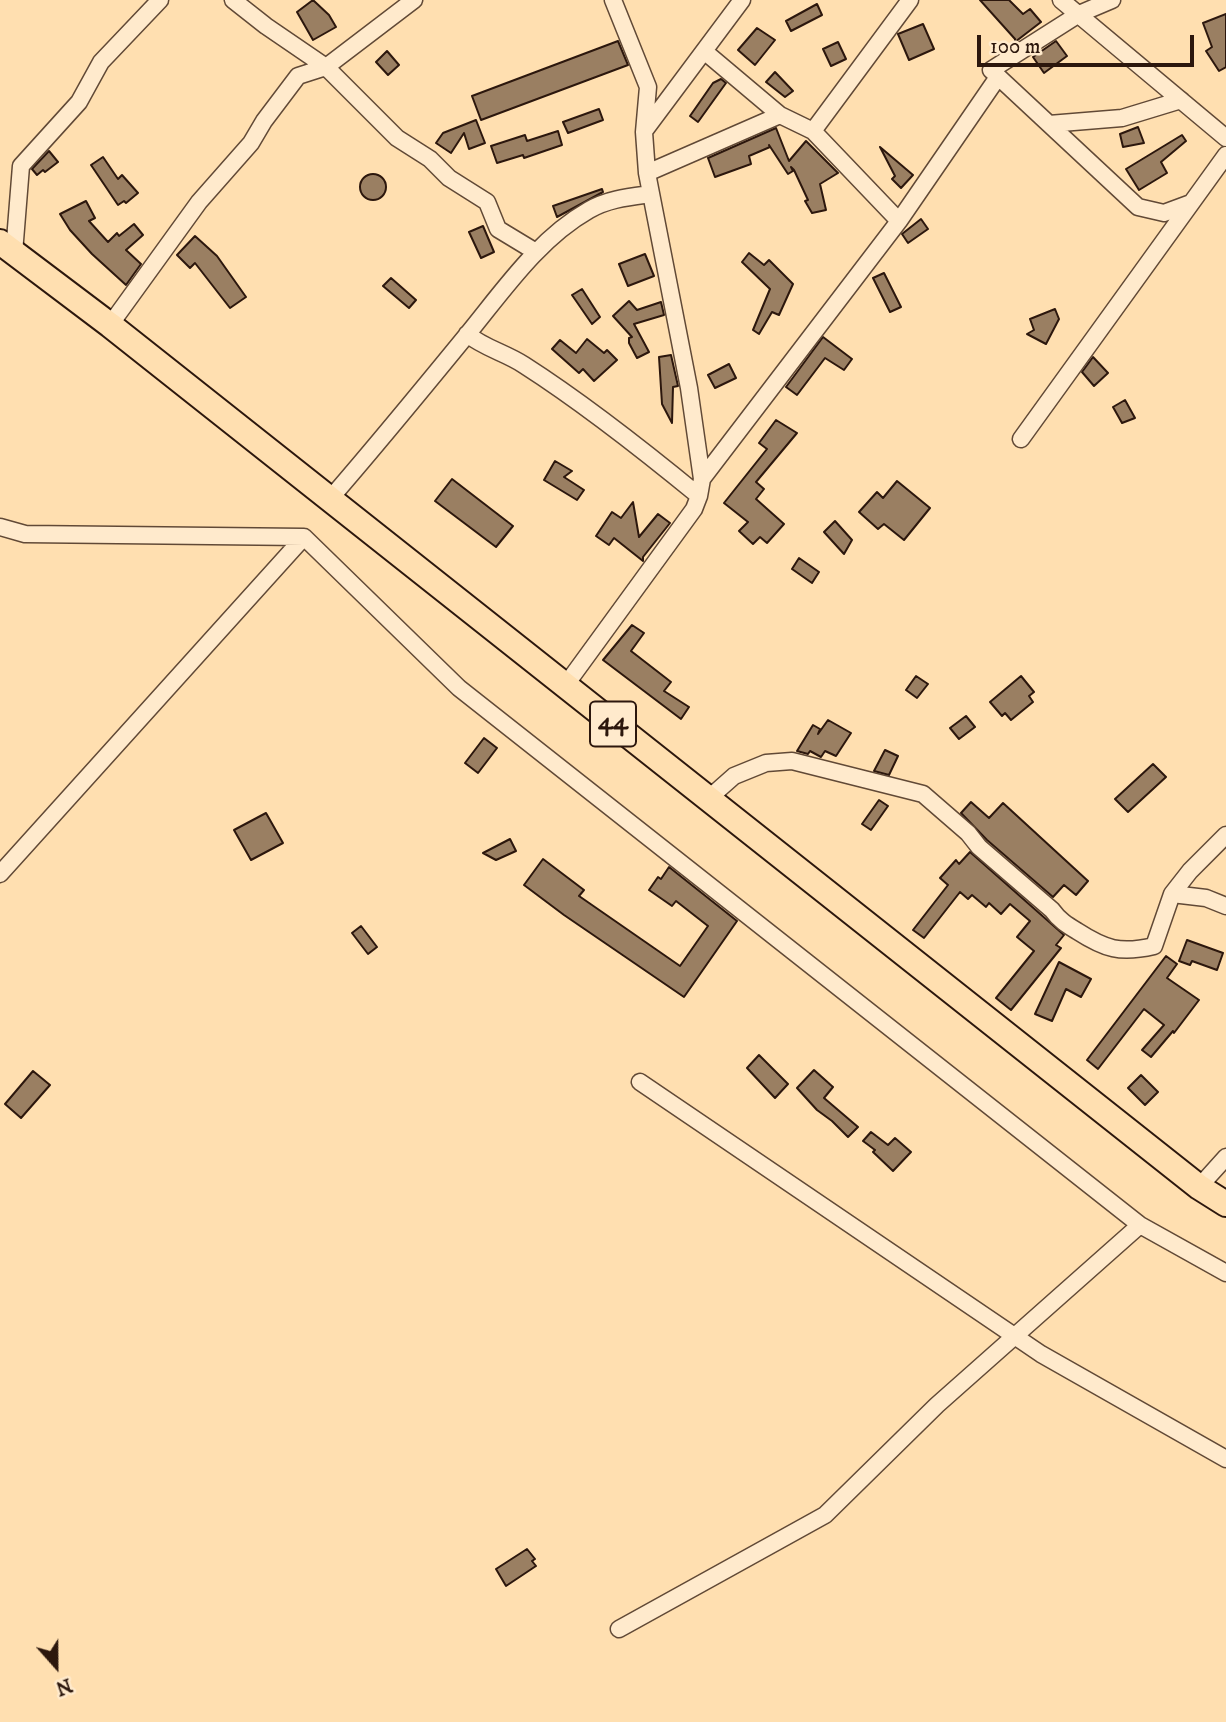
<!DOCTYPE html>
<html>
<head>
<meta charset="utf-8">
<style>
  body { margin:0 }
  #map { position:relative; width:1226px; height:1722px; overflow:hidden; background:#ffdfb0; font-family:"IM FELL DW Pica",serif }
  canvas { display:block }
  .north { position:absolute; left:21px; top:1631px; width:70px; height:70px; -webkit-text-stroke:5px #ffeacc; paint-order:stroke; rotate:159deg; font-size:19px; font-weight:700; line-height:28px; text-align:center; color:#2c170d }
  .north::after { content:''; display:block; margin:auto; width:24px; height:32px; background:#2c170d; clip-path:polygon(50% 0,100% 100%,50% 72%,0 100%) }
  .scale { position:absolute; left:977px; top:35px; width:217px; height:32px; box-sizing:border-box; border:4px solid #2c170d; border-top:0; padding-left:9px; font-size:21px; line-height:24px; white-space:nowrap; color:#2c170d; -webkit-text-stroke:5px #ffeacc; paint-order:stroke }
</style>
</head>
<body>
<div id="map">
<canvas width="1226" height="1722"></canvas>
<div class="north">N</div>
<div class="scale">100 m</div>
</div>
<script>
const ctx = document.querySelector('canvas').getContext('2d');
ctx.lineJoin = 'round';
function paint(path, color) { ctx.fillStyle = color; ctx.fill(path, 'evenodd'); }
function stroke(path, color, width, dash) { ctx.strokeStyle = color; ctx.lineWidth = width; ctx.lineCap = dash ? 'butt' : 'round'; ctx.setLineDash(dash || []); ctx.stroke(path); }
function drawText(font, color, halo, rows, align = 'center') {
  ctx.font = font + ' "IM FELL DW Pica",serif'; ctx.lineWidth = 5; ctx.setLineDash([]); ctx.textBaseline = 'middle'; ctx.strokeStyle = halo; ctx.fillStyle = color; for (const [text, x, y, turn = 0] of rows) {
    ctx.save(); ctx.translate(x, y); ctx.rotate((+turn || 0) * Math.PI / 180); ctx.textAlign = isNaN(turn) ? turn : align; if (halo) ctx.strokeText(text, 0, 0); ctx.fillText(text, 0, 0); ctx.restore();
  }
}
const building = new Path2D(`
  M313 0 329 15 336 27 313 40 297 12Z
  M980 0H1009L1023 14 1030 9 1041 22 1015 42V39Z
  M817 4 822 15 791 31 786 21Z
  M1226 14V67L1219 71 1206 51 1212 47 1203 23Z
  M923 24 934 49 909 60 898 34Z
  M757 28 775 40 755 65 738 50Z
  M618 41 628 65 481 120 472 96Z
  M1056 41 1067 56 1044 73 1033 57Z
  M838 42 846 59 831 66 823 49Z
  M387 51 399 65 388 75 376 62Z
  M775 72 793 91 785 97 766 82Z
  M721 79 726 83 698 122 690 116 713 83Z
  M599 109 603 120 568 133 563 122Z
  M476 120 485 143 469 149 464 133 451 153 436 143 443 133Z
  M1138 127 1144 143 1123 147 1120 134Z
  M776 128 789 161 806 141 838 173 820 184 826 210 812 213 805 201 808 200 794 170 791 167 793 171 788 174 769 145 770 147 749 156 751 164 715 177 708 158Z
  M558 131 562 145 524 158 523 155 497 163 491 146 525 135 527 141Z
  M1182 135 1186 141 1161 162 1167 173 1139 190 1126 169Z
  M880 147 913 175 901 188 892 179 895 176Z
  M49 151 58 162 45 172 43 170 37 175 32 169Z
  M103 157 118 179 122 175 138 193 126 203 124 201 118 205 91 165Z
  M360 187a13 13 0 1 1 26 0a13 13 0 1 1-26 0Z
  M602 189 603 192 557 217 553 206Z
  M86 201 95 218 89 221 108 242 117 233 119 236 134 224 143 235 126 250 141 264 126 285 92 254 70 230 60 214Z
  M921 219 928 229 908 243 902 234Z
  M483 226 494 252 481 258 469 232Z
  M195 236 217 256 246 297 230 308 195 263 190 268 177 255Z
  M749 253 764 265 769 260 793 284 779 315 772 312 759 334 753 330 770 289 742 262Z
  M645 254 654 276 628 286 619 264Z
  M884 273 901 307 890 312 873 278Z
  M391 278 416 300 409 308 383 286Z
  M582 289 600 317 592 324 572 295Z
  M629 301 637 310 661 302 664 315 634 324 649 352 637 358 629 343V338L632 337 613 316Z
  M1055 309 1059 319 1046 344 1027 334 1034 330 1030 319Z
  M823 337 852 359 844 370 825 358 797 395 786 387Z
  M587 339 604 353 607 350 617 360 594 381 583 369 579 373 552 349 560 340 576 353Z
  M671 355 678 386 673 387 672 423 662 404 659 357Z
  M1093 357 1108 373 1094 386 1082 372Z
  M729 364 736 378 715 388 708 375Z
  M1125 400 1135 418 1122 423 1113 407Z
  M776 420 797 433 756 482 764 489 756 499 784 524 767 543 760 537 753 544 739 531 748 522 724 503 767 449 759 443Z
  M555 461 572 471 564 477 584 490 577 500 544 480Z
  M452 479 513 526 496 547 435 501Z
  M897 481 930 508 904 540 884 524 878 529 859 512 877 492 883 498Z
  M633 502 639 537 658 514 670 523 643 557V561L614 538 609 545 596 536 612 512 621 518Z
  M835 521 852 540 844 554 824 532Z
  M799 558 819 572 812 583 792 569Z
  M632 625 644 633 631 651 671 682 664 691 689 707 681 719 603 660Z
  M916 676 928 684 917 698 906 690Z
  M1021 676 1034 692 1029 696 1033 702 1011 720 1005 713 1002 716 990 702Z
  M966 716 975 727 959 739 950 728Z
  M828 720 851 733 836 756 825 751 821 757 810 751 808 754 797 751 813 725 820 729 818 734Z
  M484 738 497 748 478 773 465 763Z
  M885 750 898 756 889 775 874 771Z
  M1153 764 1166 777 1128 812 1115 799Z
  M879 800 888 806 871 830 862 824Z
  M971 802 989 818 1003 803 1088 881 1076 895 1064 885 1053 897 987 840 961 813Z
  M266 813 283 843 251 860 234 830Z
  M510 839 516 851 496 860 483 853Z
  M970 852 1064 935 1056 945 1061 948 1011 1010 996 998 1034 951 1017 937 1030 921 1010 904 1001 914 989 903 986 907 972 895 968 899 960 892 924 938 913 930 948 885 940 878 956 860 959 864Z
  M543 859 584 890 579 896 680 966 708 926 676 901 672 906 649 890 658 877 661 879 669 867 737 921 684 997 564 915 524 885Z
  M361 926 377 947 368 954 352 933Z
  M1187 940 1223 953 1217 970 1192 961 1190 965 1179 961Z
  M1166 956 1177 964 1167 978 1199 1000 1174 1033 1173 1031 1151 1057 1142 1050 1164 1025 1144 1009 1098 1069 1087 1060Z
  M1059 962 1091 979 1081 997 1066 989 1052 1021 1035 1014Z
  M759 1055 788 1084 775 1098 747 1068Z
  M814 1070 833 1087 824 1098 858 1127 848 1137 832 1121 817 1110 797 1088Z
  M33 1071 50 1085 21 1118 5 1104Z
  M1141 1075 1158 1092 1145 1105 1128 1088Z
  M871 1132 888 1145 895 1138 911 1152 893 1171 873 1152 875 1150 863 1141Z
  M527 1549 535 1559 532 1561 536 1566 506 1586 496 1569Z`);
paint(building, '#9a7f62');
stroke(building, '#2c170d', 2);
const minor = new Path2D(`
  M233 0 266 26 326 67 397 138 430 159 449 178 487 202 498 229 536 252
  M1061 0 1226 138
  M1112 0 1079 14 991 70 1138 207 1164 213 1191 203
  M704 51 780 115
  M1049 124 1122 118 1181 100
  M645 130 742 0
  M813 131 910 0
  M647 173 780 115 813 131 899 221
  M14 253 21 166 79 102 101 62 160 0
  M110 325 199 202 251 143 264 121 298 76 326 67 414 0
  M467 334C484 348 506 353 524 365 585 404 643 450 699 496
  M1021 439 1226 155
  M702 479 899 221 998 77
  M329 500C376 446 421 391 466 336 503 291 538 239 589 210 608 199 629 197 651 194
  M0 527 25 534 304 537 459 688 1140 1225 1226 1273
  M565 686 694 509 699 496 702 479 689 388 647 173 644 132 648 87 613 0
  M708 799 734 776 766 763 792 761 923 794 968 833 979 847 1052 910C1059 920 1067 925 1077 931 1105 949 1120 954 1154 946L1172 894 1206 898 1226 906
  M0 874 304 537
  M1172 894 1190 871 1226 835
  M640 1082 1041 1354 1226 1459
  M1199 1187 1226 1157
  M619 1629 825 1515 937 1405 1140 1225`);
const primary = new Path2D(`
  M0 242 110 325 1199 1187 1226 1204`);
stroke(minor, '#614936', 19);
stroke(primary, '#2c170d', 28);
stroke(minor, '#ffeacc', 16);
stroke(primary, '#ffdfb0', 24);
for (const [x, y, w] of [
  [613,724,46]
]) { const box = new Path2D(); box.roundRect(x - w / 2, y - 22.5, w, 45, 5); ctx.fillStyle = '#ffeacc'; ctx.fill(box); stroke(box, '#2c170d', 2); }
drawText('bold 26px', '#2c170d', null, [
  ["44",613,724]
]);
</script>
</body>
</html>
